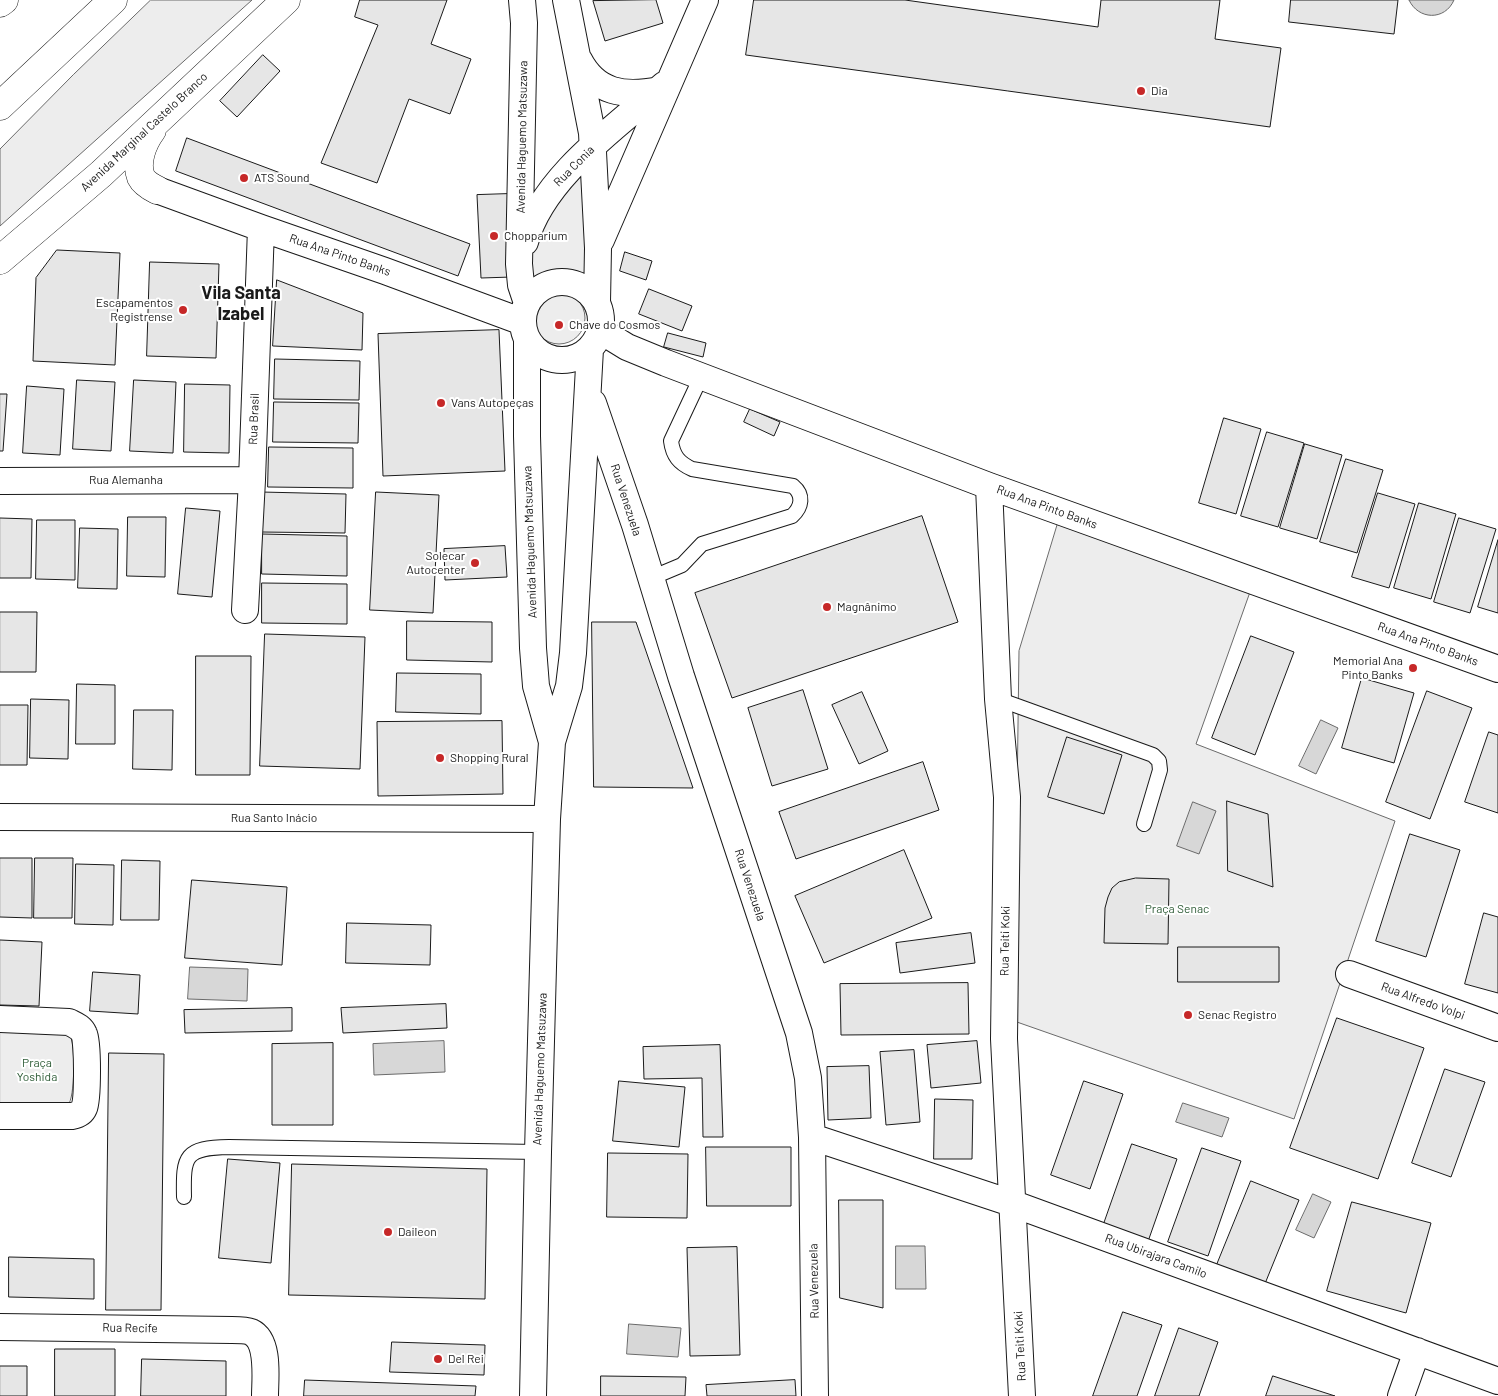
<!DOCTYPE html>
<html>
<head>
<meta charset="utf-8">
<style>
  body { margin:0 }
  canvas { display:block; background:#fff }
</style>
</head>
<body>
<canvas width="1498" height="1396"></canvas>
<script>
const ctx = document.querySelector('canvas').getContext('2d');
ctx.lineJoin = 'round';
function paint(path, color) { ctx.fillStyle = color; ctx.fill(path, 'evenodd'); }
function stroke(path, color, width, dash) { ctx.strokeStyle = color; ctx.lineWidth = width; ctx.lineCap = dash ? 'butt' : 'round'; ctx.setLineDash(dash || []); ctx.stroke(path); }
function drawText(font, color, halo, rows, align = 'center') {
  ctx.font = font + ' Barlow,sans-serif'; ctx.lineWidth = 4; ctx.setLineDash([]); ctx.textBaseline = 'middle'; ctx.strokeStyle = halo; ctx.fillStyle = color; for (const [text, x, y, turn = 0] of rows) {
    ctx.save(); ctx.translate(x, y); ctx.rotate((+turn || 0) * Math.PI / 180); ctx.textAlign = isNaN(turn) ? turn : align; if (halo) ctx.strokeText(text, 0, 0); ctx.fillText(text, 0, 0); ctx.restore();
  }
}
const green = new Path2D(`
  M151 0H252L0 226V149L73 75Z
  M586 169 591 291C568 272 553 273 527 287V262L544 216Z
  M533 318a26 26 0 1 1 52 0a26 26 0 1 1-52 0Z
  M1058 523 1250 592 1196 744 1395 821 1294 1119 1014 1021 1019 651Z
  M0 1026 54 1028 71 1037C75 1047 75 1098 68 1105H0Z`);
paint(green, '#ededed');
stroke(green, '#6a6a6a', 1);
const water = new Path2D(`
  M1409 0H1454C1445 21 1418 20 1409 0Z
  M1321 720 1338 728 1316 774 1299 766Z
  M1193 802 1216 811 1199 854 1177 846Z
  M190 967 248 969 247 1001 188 999Z
  M444 1041 445 1072 374 1075 373 1044Z
  M1183 1103 1229 1118 1222 1137 1176 1122Z
  M1313 1194 1331 1202 1314 1238 1296 1230Z
  M896 1246H925L926 1289H896Z
  M629 1324 681 1328 678 1357 627 1354Z`);
paint(water, '#d7d7d7');
stroke(water, '#6a6a6a', 1);
const building = new Path2D(`
  M360 0H447L431 44 471 59 450 114 409 99 377 183 321 163 378 25 355 17Z
  M656 0 663 23 605 41 593 1Z
  M754 0H905L1098 27 1101 0H1220L1215 39 1281 48 1270 127 746 55Z
  M1291 0H1398L1394 34 1289 22Z
  M263 55 280 71 237 117 220 101Z
  M187 138 470 244 458 276 176 171Z
  M508 194 512 277 481 278 477 195Z
  M57 250 120 253 115 365 33 361 36 278Z
  M625 252 652 261 646 280 620 271Z
  M150 262 219 264 216 358 147 356Z
  M277 280 363 313 362 350 273 346Z
  M649 289 692 306 682 331 639 314Z
  M499 330 505 471 383 476 378 334Z
  M668 333 706 343 703 357 664 347Z
  M275 359 360 361 359 400 274 399Z
  M77 380 115 382 111 451 73 449Z
  M134 380 176 382 173 453 130 451Z
  M185 384 230 385 229 453 184 452Z
  M27 386 64 389 60 455 23 453Z
  M0 394H7L3 451H0Z
  M274 402 359 403 358 443 273 442Z
  M750 409 780 422 774 436 744 422Z
  M1224 418 1261 429 1236 514 1199 503Z
  M1267 432 1304 443 1278 527 1241 516Z
  M1305 444 1342 455 1317 539 1280 528Z
  M269 447 353 448V488L268 487Z
  M1346 459 1383 470 1357 553 1320 542Z
  M261 492 346 494 345 533 260 532Z
  M376 492 439 495 433 613 370 610Z
  M1378 493 1415 504 1389 588 1352 577Z
  M1419 503 1456 514 1431 599 1394 588Z
  M186 508 220 511 212 597 178 594Z
  M922 516 958 622 732 698 695 593Z
  M128 517H166L165 577 127 576Z
  M0 518 32 519 31 578H0Z
  M1459 518 1496 529 1470 613 1434 602Z
  M37 520H75V580L36 579Z
  M80 528 118 529 117 589 78 588Z
  M262 534 347 536V576L262 574Z
  M1498 540V613L1478 607Z
  M505 546 507 577 445 580 444 549Z
  M262 583 347 584V624L262 623Z
  M0 612H37L36 672H0Z
  M407 621 492 622V662L407 660Z
  M592 622H636L693 788 594 787Z
  M265 634 365 637 360 769 260 766Z
  M1251 636 1294 652 1255 755 1212 738Z
  M196 656H251L250 775H196Z
  M397 673 481 674V714L396 712Z
  M1362 678 1414 693 1394 763 1342 748Z
  M77 684 115 685V744H76Z
  M803 690 828 769 772 786 748 708Z
  M1427 691 1472 708 1430 819 1386 802Z
  M862 692 888 751 859 764 832 705Z
  M31 699 69 700 68 759 30 758Z
  M0 705H28L27 765H0Z
  M134 710H173L172 770 133 769Z
  M502 721 503 794 378 796 377 722Z
  M1489 732 1498 735V813L1465 802Z
  M1067 737 1122 755 1104 814 1048 797Z
  M923 762 939 810 796 859 779 812Z
  M1227 801 1268 814 1273 887 1228 871Z
  M1410 834 1460 850 1426 957 1376 941Z
  M904 850 932 918 824 963 795 896Z
  M0 858H32V918L0 917Z
  M35 858H73L72 918H34Z
  M122 860 160 861 159 920H121Z
  M76 864 114 865 113 925 75 924Z
  M1136 878 1169 879 1168 944 1104 943 1105 908 1108 897 1112 888 1119 882Z
  M192 880 287 887 282 965 185 958Z
  M1484 913 1498 917V993L1465 984Z
  M347 923 431 925 430 965 346 963Z
  M971 933 975 963 900 973 896 943Z
  M0 940 42 942 39 1006 0 1005Z
  M1178 947H1279V982H1178Z
  M93 972 140 975 138 1014 90 1011Z
  M968 983 969 1034 841 1035 840 984Z
  M446 1004 447 1028 343 1033 341 1008Z
  M292 1008V1031L185 1033 184 1010Z
  M1337 1018 1424 1048 1378 1179 1290 1148Z
  M977 1041 981 1083 931 1088 927 1045Z
  M333 1043V1125H272V1044Z
  M720 1045 723 1137H703L702 1078 644 1079 643 1047Z
  M914 1050 920 1122 886 1125 880 1052Z
  M109 1053 164 1054 161 1310H106Z
  M869 1066 871 1118 828 1120 827 1067Z
  M1445 1069 1485 1082 1451 1177 1412 1163Z
  M619 1081 685 1087 679 1147 613 1141Z
  M1084 1081 1123 1094 1090 1189 1051 1175Z
  M935 1099 973 1100 972 1159H934Z
  M1132 1144 1177 1159 1145 1250 1100 1235Z
  M706 1147H791V1206H707Z
  M1202 1148 1241 1161 1208 1256 1168 1242Z
  M608 1153 688 1154 687 1218 607 1217Z
  M228 1159 280 1163 271 1263 219 1258Z
  M292 1164 487 1169 485 1299 289 1295Z
  M1251 1181 1299 1200 1262 1291 1214 1272Z
  M839 1200H883V1308L840 1298Z
  M1352 1202 1431 1223 1406 1313 1327 1291Z
  M737 1247 740 1355 690 1356 687 1248Z
  M9 1257 94 1259V1299L9 1297Z
  M1123 1312 1162 1325 1137 1396H1093Z
  M1179 1328 1218 1342 1199 1396H1155Z
  M392 1342 485 1345 484 1375 390 1372Z
  M55 1349H115V1396H55Z
  M142 1359 226 1361V1396H141Z
  M0 1366H27V1396H0Z
  M601 1376 686 1377 685 1396H601Z
  M1273 1376 1335 1396H1266Z
  M305 1380 476 1386 475 1396H304Z
  M795 1380 796 1396H707L706 1385Z`);
paint(building, '#e6e6e6');
stroke(building, '#1a1a1a', 1);
const service = new Path2D(`
  M651 578 682 565 702 544 792 516C802 507 804 495 793 486L692 469C679 463 673 456 671 441L701 377
  M998 699 1153 755 1159 761 1160 770 1144 824
  M184 1197C183 1155 185 1148 229 1147L538 1152`);
const minor = new Path2D(`
  M522 0 524 23 519 264 521 285 527 303
  M566 0 592 133 598 248 597 302
  M579 60C596 93 624 97 659 90
  M157 190 261 228 385 271 523 322
  M601 240 705 0
  M525 242C542 178 616 127 664 85
  M523 321a39 39 0 1 1 78 0a39 39 0 1 1-78 0Z
  M601 331 627 347 666 363 989 486 1498 669
  M527 339V436L533 648 536 686 552 742
  M593 403 635 525 681 676 799 1033 808 1078 812 1137 815 1396
  M0 481 252 480
  M989 486 998 699 1007 797 1004 1039 1022 1396
  M245 610 252 480 261 228
  M0 817 547 819
  M1349 974 1498 1028
  M0 1019 69 1022C75 1025 81 1027 84 1034 88 1042 88 1099 84 1108 82 1113 77 1115 72 1116H0
  M812 1137 1011 1203 1498 1381
  M0 1327 232 1330C238 1330 246 1330 251 1332 270 1341 265 1379 265 1396
  M533 1396 538 1152 547 819 552 742 569 686 573 653 590 349
  M1401 1396 1417 1351`);
const primary = new Path2D(`
  M152 130C143 142 135 162 141 177 144 183 151 187 157 190
  M0 260 101 174 286 0`);
const motorway = new Path2D(`
  M0 3 4 0
  M0 106 113 0`);
stroke(service, '#1a1a1a', 16);
stroke(minor, '#1a1a1a', 28);
stroke(primary, '#1a1a1a', 29);
stroke(motorway, '#1a1a1a', 29);
stroke(service, '#fff', 14);
stroke(minor, '#fff', 26);
stroke(primary, '#fff', 28);
stroke(motorway, '#fff', 28);
for (const [x, y, r, color] of [
  [1141,91,5,"#c62828"],
  [244,178,5,"#c62828"],
  [494,236,5,"#c62828"],
  [183,310,5,"#c62828"],
  [559,325,5,"#c62828"],
  [441,403,5,"#c62828"],
  [475,563,5,"#c62828"],
  [827,607,5,"#c62828"],
  [1413,668,5,"#c62828"],
  [440,758,5,"#c62828"],
  [1188,1015,5,"#c62828"],
  [388,1232,5,"#c62828"],
  [438,1359,5,"#c62828"]
]) { const dot = new Path2D(); dot.arc(x, y, r, 0, 2 * Math.PI); ctx.fillStyle = color; ctx.fill(dot); stroke(dot, '#fff', 2); }
drawText('12px', '#1a1a1a', '#fff', [
  ["Dia",1151,91],
  ["ATS Sound",254,178],
  ["Chopparium",504,236],
  ["Escapamentos",173,303,"right"],
  ["Registrense",173,317,"right"],
  ["Chave do Cosmos",569,325],
  ["Vans Autopeças",451,403],
  ["Solecar",465,556,"right"],
  ["Autocenter",465,570,"right"],
  ["Magnânimo",837,607],
  ["Memorial Ana",1403,661,"right"],
  ["Pinto Banks",1403,675,"right"],
  ["Shopping Rural",450,758],
  ["Senac Registro",1198,1015],
  ["Daileon",398,1232],
  ["Del Rei",448,1359]
], 'left');
drawText('12px', '#1a1a1a', '#fff', [
  ["Avenida Marginal Castelo Branco",144,132,-43],
  ["Avenida Haguemo Matsuzawa",522,137,-89],
  ["Rua Conia",574,166,-45],
  ["Rua Ana Pinto Banks",340,255,19],
  ["Rua Brasil",254,419,-88],
  ["Rua Alemanha",126,480],
  ["Rua Venezuela",626,500,72],
  ["Rua Ana Pinto Banks",1047,507,20],
  ["Avenida Haguemo Matsuzawa",530,542,-92],
  ["Rua Ana Pinto Banks",1428,644,20],
  ["Rua Santo Inácio",274,818],
  ["Rua Venezuela",750,885,72],
  ["Rua Teiti Koki",1005,941,-89],
  ["Rua Alfredo Volpi",1423,1001,20],
  ["Avenida Haguemo Matsuzawa",540,1069,-88],
  ["Rua Ubirajara Camilo",1156,1256,20],
  ["Rua Venezuela",814,1281,-91],
  ["Rua Recife",130,1328,1],
  ["Rua Teiti Koki",1020,1346,-93]
]);
drawText('12px', '#2b5a34', '#fff', [
  ["Praça Senac",1177,909],
  ["Praça",37,1063],
  ["Yoshida",37,1077]
]);
drawText('bold 18px', '#1a1a1a', '#fff', [
  ["Vila Santa",241,293],
  ["Izabel",241,314]
]);
</script>
</body>
</html>
